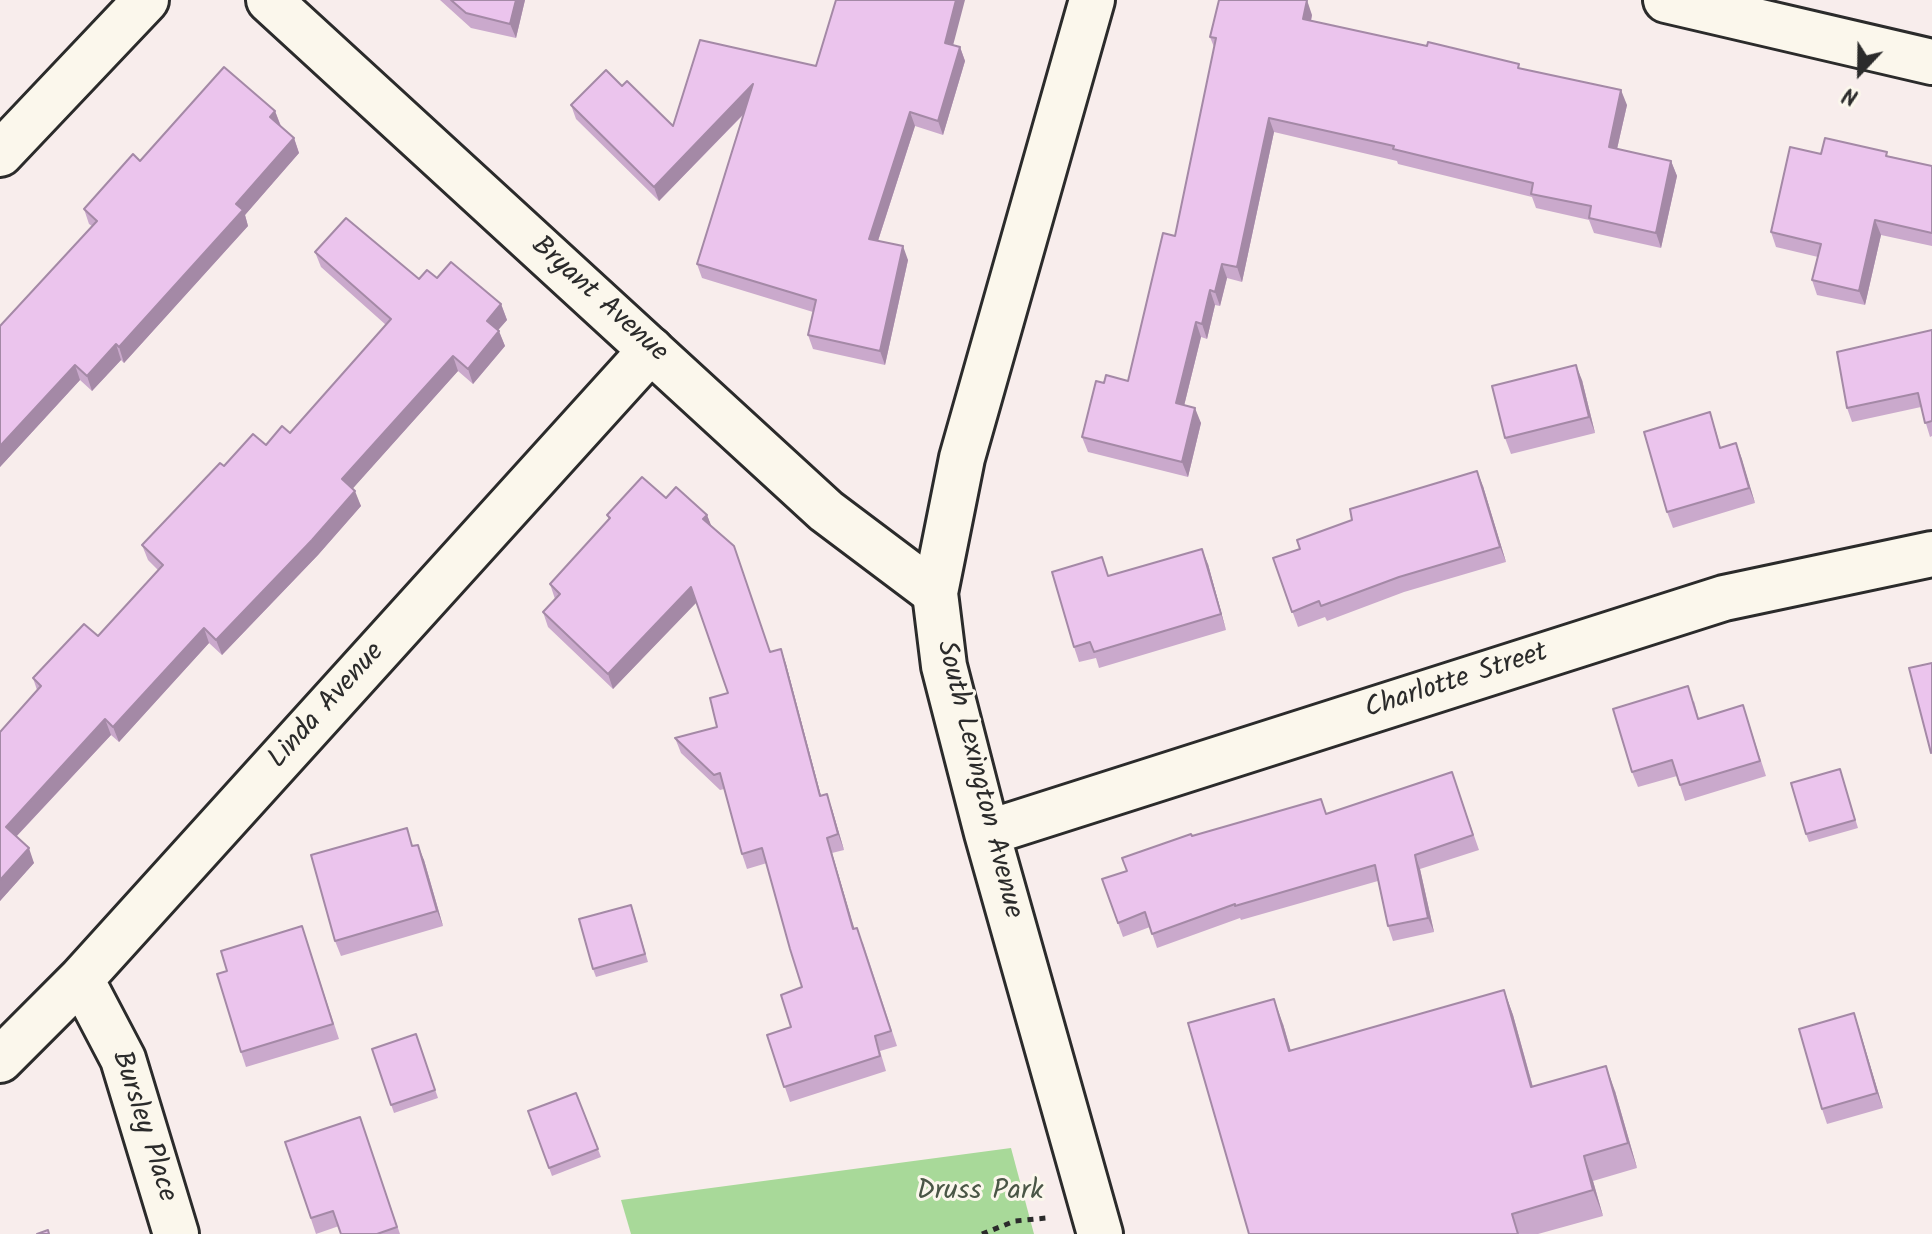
<!DOCTYPE html>
<html>
<head>
<meta charset="utf-8">
<style>
  body { margin:0 }
  #map { position:relative; width:1932px; height:1234px; overflow:hidden; background:#f8edec; font-family:Kalam,sans-serif }
  canvas { display:block }
  .north { position:absolute; left:1820px; top:32px; width:80px; height:80px; -webkit-text-stroke:6px #fbf7ec; paint-order:stroke; rotate:202deg; font-size:22px; font-weight:700; line-height:32px; text-align:center; color:#2b2b2b }
  .north::after { content:''; display:block; margin:auto; width:28px; height:36px; background:#2b2b2b; clip-path:polygon(50% 0,100% 100%,50% 72%,0 100%) }
</style>
</head>
<body>
<div id="map">
<canvas width="1932" height="1234"></canvas>
<div class="north">N</div>
</div>
<script>
const ctx = document.querySelector('canvas').getContext('2d');
ctx.lineJoin = 'round';
function paint(path, color) { ctx.fillStyle = color; ctx.fill(path, 'evenodd'); }
function stroke(path, color, width, dash) { ctx.strokeStyle = color; ctx.lineWidth = width; ctx.lineCap = dash ? 'butt' : 'round'; ctx.setLineDash(dash || []); ctx.stroke(path); }
function drawText(font, color, halo, rows, align = 'center') {
  ctx.font = font + ' Kalam,sans-serif'; ctx.lineWidth = 6; ctx.setLineDash([]); ctx.textBaseline = 'middle'; ctx.strokeStyle = halo; ctx.fillStyle = color; for (const [text, x, y, turn = 0] of rows) {
    ctx.save(); ctx.translate(x, y); ctx.rotate((+turn || 0) * Math.PI / 180); ctx.textAlign = isNaN(turn) ? turn : align; if (halo) ctx.strokeText(text, 0, 0); ctx.fillText(text, 0, 0); ctx.restore();
  }
}
paint(new Path2D(`
  M1011 1148 1034 1234H631L621 1200Z`), '#a8d999');
const street = new Path2D(`
  M1092 0 962 458 935 593 944 666 987 833 1100 1234
  M1666 0 1932 62
  M0 154 146 0
  M987 833 1724 598 1932 554
  M81 979 123 1059 176 1234
  M0 1060 81 979 651 350`);
const secondary = new Path2D(`
  M269 0 826 511 935 593`);
stroke(street, '#2b2b2b', 50);
stroke(secondary, '#2b2b2b', 50);
stroke(new Path2D(`
  M982 1234 1015 1221 1046 1218`), '#2b2b2b', 5, [6, 6]);
stroke(street, '#fbf7ec', 44);
stroke(secondary, '#fbf7ec', 44);
paint(new Path2D(`
  M440 0H525L516 38 471 28Z
  M1312 15 1311 21 1521 69 1627 105 1617 149 1671 161 1677 176 1661 248 1594 233 1589 220 1536 208 1532 197 1398 164 1397 161 1274 132 1242 282 1227 278 1220 306 1215 305 1207 339 1201 337 1184 406 1201 423 1188 477 1088 452 1082 437 1104 383 1128 381 1175 236 1214 47 1210 37Z
  M953 45 960 47 965 61 943 135 915 126 878 241 908 260 885 365 813 349 808 335 813 312 702 278 697 264 745 113 659 201 576 119 571 105 622 86 673 126 816 66Z
  M275 111 281 126 294 138 299 153 245 215 248 226 124 363 121 360 92 391 80 380 0 467V326L92 226 89 224 84 209 140 161Z
  M1821 154 1889 156 1932 166V246L1881 235 1865 305 1817 295 1812 280 1818 257 1776 247 1771 232Z
  M315 252 419 279 437 278 501 304 507 320 498 330 505 346 473 384 458 371 352 489 361 506 318 555 222 655 209 643 119 742 111 735 16 837 34 863 0 901V732L37 690 33 678 98 636 158 570 148 560 142 545 224 466 290 433 386 325 321 267Z
  M1932 330V436L1930 437 1921 407 1852 422 1847 408Z
  M1582 380 1595 433 1511 454 1505 438Z
  M1715 428 1721 448 1736 443 1755 503 1673 528 1667 512Z
  M1483 486 1506 562 1404 592 1327 621 1325 617 1298 627 1273 558Z
  M666 498 707 515 711 526 771 652 781 649 786 664 821 796 832 809 844 850 832 853 854 929 863 943 897 1046 880 1051 886 1071 790 1102 767 1035 791 1027 802 987 767 863 747 869 742 854 724 789 720 790 681 753 675 738 717 727 728 693 696 602 613 689 548 627 543 612 555 599 550 584 609 520 607 515Z
  M1208 564 1226 630 1099 668 1096 658 1079 662 1074 647 1109 576Z
  M1694 701 1699 719 1743 705 1766 776 1685 801 1677 776 1638 787 1632 772Z
  M1840 769 1858 828 1809 842 1806 834Z
  M1452 772 1479 850 1420 869 1434 932 1393 941 1388 926 1378 881 1241 920 1240 918 1157 948 1150 927 1123 937 1102 879 1127 871 1192 836 1327 814Z
  M413 846 424 860 443 926 341 956 335 941Z
  M634 913 648 962 596 977 593 969Z
  M302 926 339 1039 246 1067 241 1052 227 971Z
  M1504 990 1513 1015 1533 1087 1615 1091 1637 1168 1593 1181 1603 1216 1538 1234H1249L1283 1024 1291 1051Z
  M1854 1013 1883 1108 1827 1124 1822 1109Z
  M416 1034 438 1098 394 1113 372 1049Z
  M576 1093 601 1157 552 1176 528 1111Z
  M360 1117 400 1234H341L339 1226 316 1234 285 1142Z`), '#caa9cc');
paint(new Path2D(`
  M516 0H525L516 38 510 24Z
  M956 0H965L950 57 945 43Z
  M1307 0 1312 15 1308 34 1303 19Z
  M960 47 965 61 943 135 938 121Z
  M753 84 759 98 659 201 654 187Z
  M1621 90 1627 105 1614 162 1609 147Z
  M275 111 281 127 270 117Z
  M910 112 915 126 874 253 869 239Z
  M1269 118 1274 132 1242 282 1237 267Z
  M294 138 299 153 245 215 248 226 124 363 119 347 236 204Z
  M1671 161 1677 176 1661 248 1656 233Z
  M1875 220 1881 235 1865 305 1859 291Z
  M903 246 908 260 885 365 880 351Z
  M1222 264 1227 278 1220 306 1215 292Z
  M1210 290 1215 305 1207 339 1202 324Z
  M501 304 507 320 493 336 487 321Z
  M1196 322 1201 337 1181 418 1176 403Z
  M499 331 505 346 473 384 468 369Z
  M116 344 121 360 92 391 87 376Z
  M453 356 458 371 347 495 342 479Z
  M75 365 80 380 0 467V446Z
  M1576 365 1582 380 1595 433 1589 417Z
  M1195 408 1201 423 1188 477 1182 462Z
  M1736 443 1742 459 1755 503 1749 488Z
  M1477 471 1483 486 1506 562 1500 547Z
  M355 491 361 506 318 555 222 655 216 640Z
  M707 515 713 530 703 519Z
  M1202 549 1208 564 1226 630 1221 614Z
  M691 587 697 602 613 689 608 674Z
  M204 628 209 643 119 742 113 727Z
  M781 649 786 664 825 811 820 796Z
  M105 719 111 735 11 842 6 827Z
  M827 794 832 809 844 850 838 834Z
  M827 838 832 853 859 944 853 929Z
  M418 845 424 860 443 926 437 911Z
  M29 848 34 863 0 901V880Z
  M1415 855 1420 869 1434 932 1428 918Z
  M1504 990 1513 1015 1540 1113 1531 1087Z
  M1274 999 1283 1024 1298 1076 1289 1051Z
  M1854 1013 1859 1028 1883 1108 1877 1093Z
  M1606 1066 1615 1091 1637 1168 1628 1143Z
  M1584 1156 1593 1181 1603 1216 1593 1190Z`), '#a489a6');
const building = new Path2D(`
  M451 0H516L510 24 466 13Z
  M836 0H956L945 43 960 47 938 121 910 112 869 239 903 246 880 351 808 335 816 300 697 264 753 84 654 187 571 105 606 70 622 86 627 81 673 126 700 40 816 66Z
  M1219 0H1307L1303 19 1427 46 1428 42 1519 64 1518 68 1621 90 1609 147 1671 161 1656 233 1589 218 1591 206 1531 194 1533 183 1393 149 1394 146 1269 118 1237 267 1222 264 1215 292 1210 290 1202 324 1196 322 1176 403 1195 408 1182 462 1082 437 1096 381 1104 383 1106 375 1128 381 1163 233 1175 236 1216 38 1210 37Z
  M224 67 275 111 270 117 294 138 236 204 243 210 119 347 116 344 87 376 75 365 0 446V326L97 221 84 209 133 154 140 161Z
  M1825 138 1887 152 1886 156 1932 166V233L1875 220 1859 291 1812 280 1821 244 1771 232 1790 147 1821 154Z
  M346 218 419 279 427 270 437 278 451 262 501 304 487 321 499 331 468 369 453 356 342 479 355 491 312 540 216 640 204 628 113 727 105 719 6 827 29 848 0 880V732L41 686 33 678 84 624 98 636 163 565 142 545 220 463 224 466 253 434 266 445 282 426 290 433 391 319 315 252Z
  M1932 330V421L1925 423 1918 393 1847 408 1837 352Z
  M1576 365 1589 417 1505 438 1492 386Z
  M1710 412 1720 448 1736 443 1749 488 1667 512 1644 432Z
  M1477 471 1500 547 1399 577 1321 606 1319 601 1292 612 1273 558 1300 549 1297 540 1352 520 1350 509Z
  M642 477 666 498 676 487 707 515 703 519 734 546 770 652 781 649 820 796 827 794 838 834 827 838 853 929 857 928 891 1031 875 1036 880 1056 784 1087 767 1035 791 1027 781 995 802 987 790 949 762 848 742 854 720 773 714 775 675 738 717 727 710 698 728 693 691 587 608 674 543 612 560 594 550 584 610 518 607 515Z
  M1202 549 1221 614 1094 652 1090 642 1074 647 1052 572 1102 557 1108 576Z
  M1932 663V752L1931 753 1909 668Z
  M1688 686 1698 719 1743 705 1760 761 1680 785 1672 760 1632 772 1613 709Z
  M1840 769 1855 820 1806 834 1791 783Z
  M1452 772 1473 835 1415 855 1428 918 1388 926 1375 865 1235 906V904L1152 934 1145 912 1118 923 1102 879 1127 871 1122 858 1191 834 1192 836 1321 799 1326 814Z
  M407 828 412 846 418 845 437 911 335 941 311 855Z
  M631 905 645 954 593 969 579 919Z
  M302 926 333 1024 241 1052 217 974 227 971 221 951Z
  M1504 990 1531 1087 1606 1066 1628 1143 1584 1156 1593 1190 1512 1214 1518 1234H1249L1188 1023 1274 999 1289 1051Z
  M1854 1013 1877 1093 1822 1109 1799 1029Z
  M416 1034 435 1090 391 1105 372 1049Z
  M576 1093 598 1149 549 1168 528 1111Z
  M360 1117 397 1227 377 1234H341L333 1211 311 1218 285 1142Z
  M48 1230 49 1234H37Z`);
paint(building, '#ebc4ed');
stroke(building, '#a489a6', 2);
drawText('28px', '#2b2b2b', '#fbf7ec', [
  ["Bryant Avenue",598,301,42],
  ["Charlotte Street",1457,683,-18],
  ["Linda Avenue",328,707,-48],
  ["South Lexington Avenue",977,780,76],
  ["Bursley Place",142,1127,72]
]);
drawText('28px', '#4a5646', '#fbf7ec', [
  ["Druss Park",980,1193]
]);
</script>
</body>
</html>
